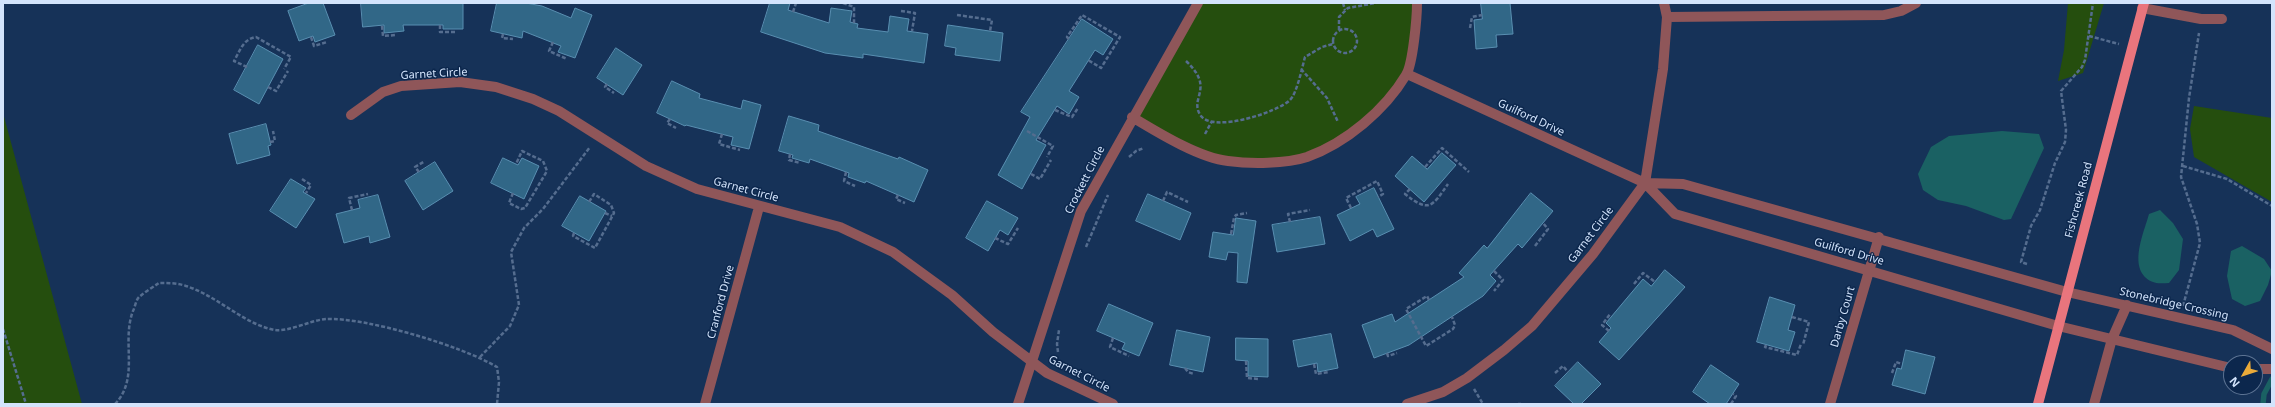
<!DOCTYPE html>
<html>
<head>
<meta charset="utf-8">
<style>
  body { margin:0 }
  #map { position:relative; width:2275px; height:407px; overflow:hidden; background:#163258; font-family:"Noto Sans",sans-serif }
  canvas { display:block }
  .frame { position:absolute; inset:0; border:4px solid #d3e4fc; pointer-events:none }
  .north { position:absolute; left:2223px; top:355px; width:40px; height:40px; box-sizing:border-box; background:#0c274d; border:1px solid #5c7393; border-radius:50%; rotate:231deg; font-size:11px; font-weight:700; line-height:16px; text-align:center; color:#d3e4fc }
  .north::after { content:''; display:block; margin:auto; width:14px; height:18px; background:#eaaa39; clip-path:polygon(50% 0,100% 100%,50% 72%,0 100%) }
</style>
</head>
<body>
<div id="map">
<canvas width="2275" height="407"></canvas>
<div class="frame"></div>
<div class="north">N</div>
</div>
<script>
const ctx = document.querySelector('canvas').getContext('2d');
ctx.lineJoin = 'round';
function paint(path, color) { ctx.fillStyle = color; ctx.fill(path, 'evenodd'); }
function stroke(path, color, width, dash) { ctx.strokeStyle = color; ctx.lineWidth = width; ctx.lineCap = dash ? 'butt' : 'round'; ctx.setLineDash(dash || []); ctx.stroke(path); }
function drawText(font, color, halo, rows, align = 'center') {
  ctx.font = font + ' "Noto Sans",sans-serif'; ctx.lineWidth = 3; ctx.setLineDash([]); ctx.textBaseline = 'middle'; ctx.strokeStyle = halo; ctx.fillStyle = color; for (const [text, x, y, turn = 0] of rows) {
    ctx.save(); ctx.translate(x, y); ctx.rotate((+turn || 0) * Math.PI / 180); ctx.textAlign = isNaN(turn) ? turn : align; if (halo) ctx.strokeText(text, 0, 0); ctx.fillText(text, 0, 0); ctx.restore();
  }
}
paint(new Path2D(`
  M1198 3H1417L1407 74 1372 117 1307 157 1227 161 1132 117Z
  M2068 3H2104L2083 73 2058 81 2064 50Z
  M2194 106 2272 118V202L2194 157 2190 129Z
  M3 113 82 404H3Z`), '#254e0e');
paint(new Path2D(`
  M2002 131 2039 134 2044 148 2011 219 2004 220 1966 206 1938 200 1923 190 1918 174 1931 147 1949 136Z
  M2160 210 2173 223 2183 239 2179 270 2169 283C2164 283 2157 284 2153 282 2126 271 2144 233 2149 214Z
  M2242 246 2264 259 2272 271 2268 285 2260 301 2245 306 2232 299 2227 276 2231 251Z`), '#1a6163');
stroke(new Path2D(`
  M2263 404 2264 394 2272 379`), '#1a6163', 5.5);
const building = new Path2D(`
  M309 3H323L335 35 315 42 313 36 299 41 288 11Z
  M361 3H463V29H443V25H403L404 31 384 33V25L363 27Z
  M497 3H526L542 6 571 18 575 8 592 15 575 58 558 52 561 46 523 31 522 38 491 31Z
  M770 3H790L788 10 829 23 831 8 852 11 850 22 858 24 857 28 888 32 890 16 909 19 907 31 928 34 924 63 863 54V58L825 53 761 32Z
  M1481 3H1510L1513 34 1496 35 1497 47 1476 49 1474 20 1482 19Z
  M1082 19 1113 39 1103 55 1095 50 1069 91 1079 97 1069 114 1057 106 1036 140 1046 145 1022 189 998 175 1030 117 1021 112Z
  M948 25 1003 33 1000 61 955 55 956 48 945 46Z
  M258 45 283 59 259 104 234 90Z
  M616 48 642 65 623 95 597 78Z
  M672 81 700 94 699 98 741 109 743 100 761 105 749 149 731 145 733 137 686 125 685 126 657 113Z
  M789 116 819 125 818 131 898 159 899 157 928 170 914 202 866 181 865 183 848 177 849 173 810 159 809 163 792 158 793 155 779 151Z
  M266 124 271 145 268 146 270 155 237 164 229 134Z
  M1442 153 1456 165 1424 202 1395 176 1412 156 1427 169Z
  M503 158 518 165 522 158 539 166 524 199 491 183Z
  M435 162 453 191 423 210 405 181Z
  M291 179 306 188 303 192 315 199 296 228 270 211Z
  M1374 188 1394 229 1377 237 1373 229 1350 241 1337 215 1360 204 1356 197Z
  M1531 193 1553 211 1522 248 1518 244 1490 275 1496 281 1483 296 1409 345 1374 358 1362 325 1392 314 1395 322 1464 277 1459 273 1484 245 1487 248Z
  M1148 194 1191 213 1180 240 1136 221Z
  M378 195 390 237 370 243 369 236 344 243 336 214 360 208 358 200Z
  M580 196 606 211 589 241 562 226Z
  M987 201 1018 218 1008 235 1000 230 988 251 966 238Z
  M1320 217 1325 244 1277 252 1272 225Z
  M1236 218 1256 221 1247 283 1237 282 1238 253 1228 252 1226 260 1209 257 1213 232 1233 235Z
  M1665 270 1685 287 1619 360 1599 342 1611 328 1606 323 1643 279 1651 286Z
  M1770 297 1795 305 1788 330 1795 332 1789 351 1757 342Z
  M1109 304 1153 323 1139 356 1122 349 1125 343 1097 331Z
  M1177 330 1210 337 1203 372 1170 365Z
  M1331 334 1338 368 1318 372 1317 363 1298 367 1293 341Z
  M1236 338 1268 339V377L1248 376V361L1236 360Z
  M1906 350 1935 357 1925 394 1892 385 1897 368 1901 369Z
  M1578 362 1601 384 1581 404H1574L1555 386Z
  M1711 365 1739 384 1726 404H1710L1693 392Z`);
paint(building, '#316787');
stroke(building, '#598fb1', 1);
stroke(new Path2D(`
  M843 3 854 7V23
  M1343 3 1345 10
  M901 11 915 13 912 31
  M793 12 796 3
  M957 15 992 20 990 31
  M440 25V32H456
  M382 26 383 36 396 35
  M1470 28 1472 17 1482 15
  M1333 41a12 12 0 1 1 24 0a12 12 0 1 1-24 0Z
  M1339 30V17L1348 8 1376 3
  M503 34 502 38 513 39
  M2089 36 2119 44
  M311 37 314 46 327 42
  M1069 39 1067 37 1082 15 1120 37 1101 68 1088 60
  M553 42 549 51 567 59
  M1186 61C1216 89 1188 98 1201 116 1214 133 1278 112 1290 100 1297 93 1302 68 1305 57L1322 47 1333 44
  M247 67 234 61C240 51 243 39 256 37L291 57 284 69
  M1301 69 1327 98 1338 122
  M607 84 605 87 614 93
  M268 87 276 91 288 71
  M1055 110 1072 117 1078 108
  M670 119 667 123 676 128
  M1027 131 1053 146 1047 157
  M722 134 719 144 740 150
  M1205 134 1212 121
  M270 142 275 141 273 131
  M790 154 789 160 800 163
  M1129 157 1136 151 1144 148
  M2183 166 2227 179 2272 206
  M1425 167 1442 148 1469 172
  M419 172 415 167 425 161
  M846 172 844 181 855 186
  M1031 174 1040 179 1051 160
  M302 179 311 185 306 193
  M1410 189 1405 194C1429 213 1432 207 1448 184
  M513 193 509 203 521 209 525 208 547 171 543 161 522 151 516 164
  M898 195 896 199 905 203
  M1163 201 1167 192 1188 202
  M1351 208 1346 198 1377 181 1383 194 1378 197
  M352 210 349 198 368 194
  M605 213 612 216
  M1290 222 1288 214 1310 210
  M574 233 573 236 595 248 614 213 611 205 594 194 589 202
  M1231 234 1234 218 1236 215 1247 213
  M995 238 1008 244 1018 228
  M1535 246 1548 229 1543 223
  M1086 247 1108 195
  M2027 264 2021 262 2031 226 2040 210 2055 163 2065 142 2066 130 2061 91 2082 67 2085 60 2093 3
  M1494 271 1503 280 1494 291
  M1634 284 1643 273 1655 282
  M1429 300 1427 296 1406 309 1426 346 1453 329 1455 325 1452 317
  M2183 306 2200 243 2197 224 2181 177 2189 98 2199 33
  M1792 317 1809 322 1803 345
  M3 329 26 404
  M1609 331 1602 325 1610 314
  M1113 338 1110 347 1129 356
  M1766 345 1765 347 1797 355 1801 344
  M1058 352 1057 344 1059 330
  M1387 353 1388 356 1397 353
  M480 357 510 326 519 305 511 252 524 228 543 209 590 147
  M1246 361 1247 378 1259 379
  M1314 364 1316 374 1329 372
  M1185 368 1188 372 1194 374
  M1555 373 1563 366 1568 372
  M1892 373 1896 362 1902 364
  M1474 389 1483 404
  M115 404C140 378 121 342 133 311 135 307 136 300 139 297 145 292 153 287 159 283 168 283 178 283 186 286 218 296 243 324 275 330 289 332 311 320 326 319 365 317 462 346 497 367L499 382 497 404
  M1518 404H1521
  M1731 404 1736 396 1733 394`), '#556d8f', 2.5, [4, 2]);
stroke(new Path2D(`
  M2142 8 2201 19H2222
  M1667 17 1884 15 1901 11 1916 3
  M1407 74 1645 183 1675 214 2058 326 2231 368
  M351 115 383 92 401 86 460 82 496 87 533 99 559 111 646 166 697 189 840 227 893 252 952 295 993 332 1047 373 1113 404
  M1132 117C1157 132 1199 158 1228 161 1250 164 1286 164 1307 157 1346 143 1385 110 1406 75 1413 64 1417 17 1417 3
  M1645 183 1683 184 2067 292 2233 330 2272 349
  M2255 369H2272
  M705 404 759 207
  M1018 404 1081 211 1198 3
  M1407 404 1443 392 1467 378 1504 350 1532 326 1593 254 1645 183 1663 69 1667 17 1664 3
  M1830 404 1879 237
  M2094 404 2112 339 2127 305`), '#8f5659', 10);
stroke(new Path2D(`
  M2038 404 2144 3`), '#e9757d', 10);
drawText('11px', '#d3e4fc', '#0c274d', [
  ["Garnet Circle",434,74,-3],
  ["Guilford Drive",1531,118,25],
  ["Crockett Circle",1085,180,-63],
  ["Garnet Circle",746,190,15],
  ["Fishcreek Road",2079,200,-75],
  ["Garnet Circle",1591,235,-53],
  ["Guilford Drive",1849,252,16],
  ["Cranford Drive",721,302,-75],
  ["Stonebridge Crossing",2174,304,13],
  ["Darby Court",1843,317,-74],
  ["Garnet Circle",1079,374,27]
]);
</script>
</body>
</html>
